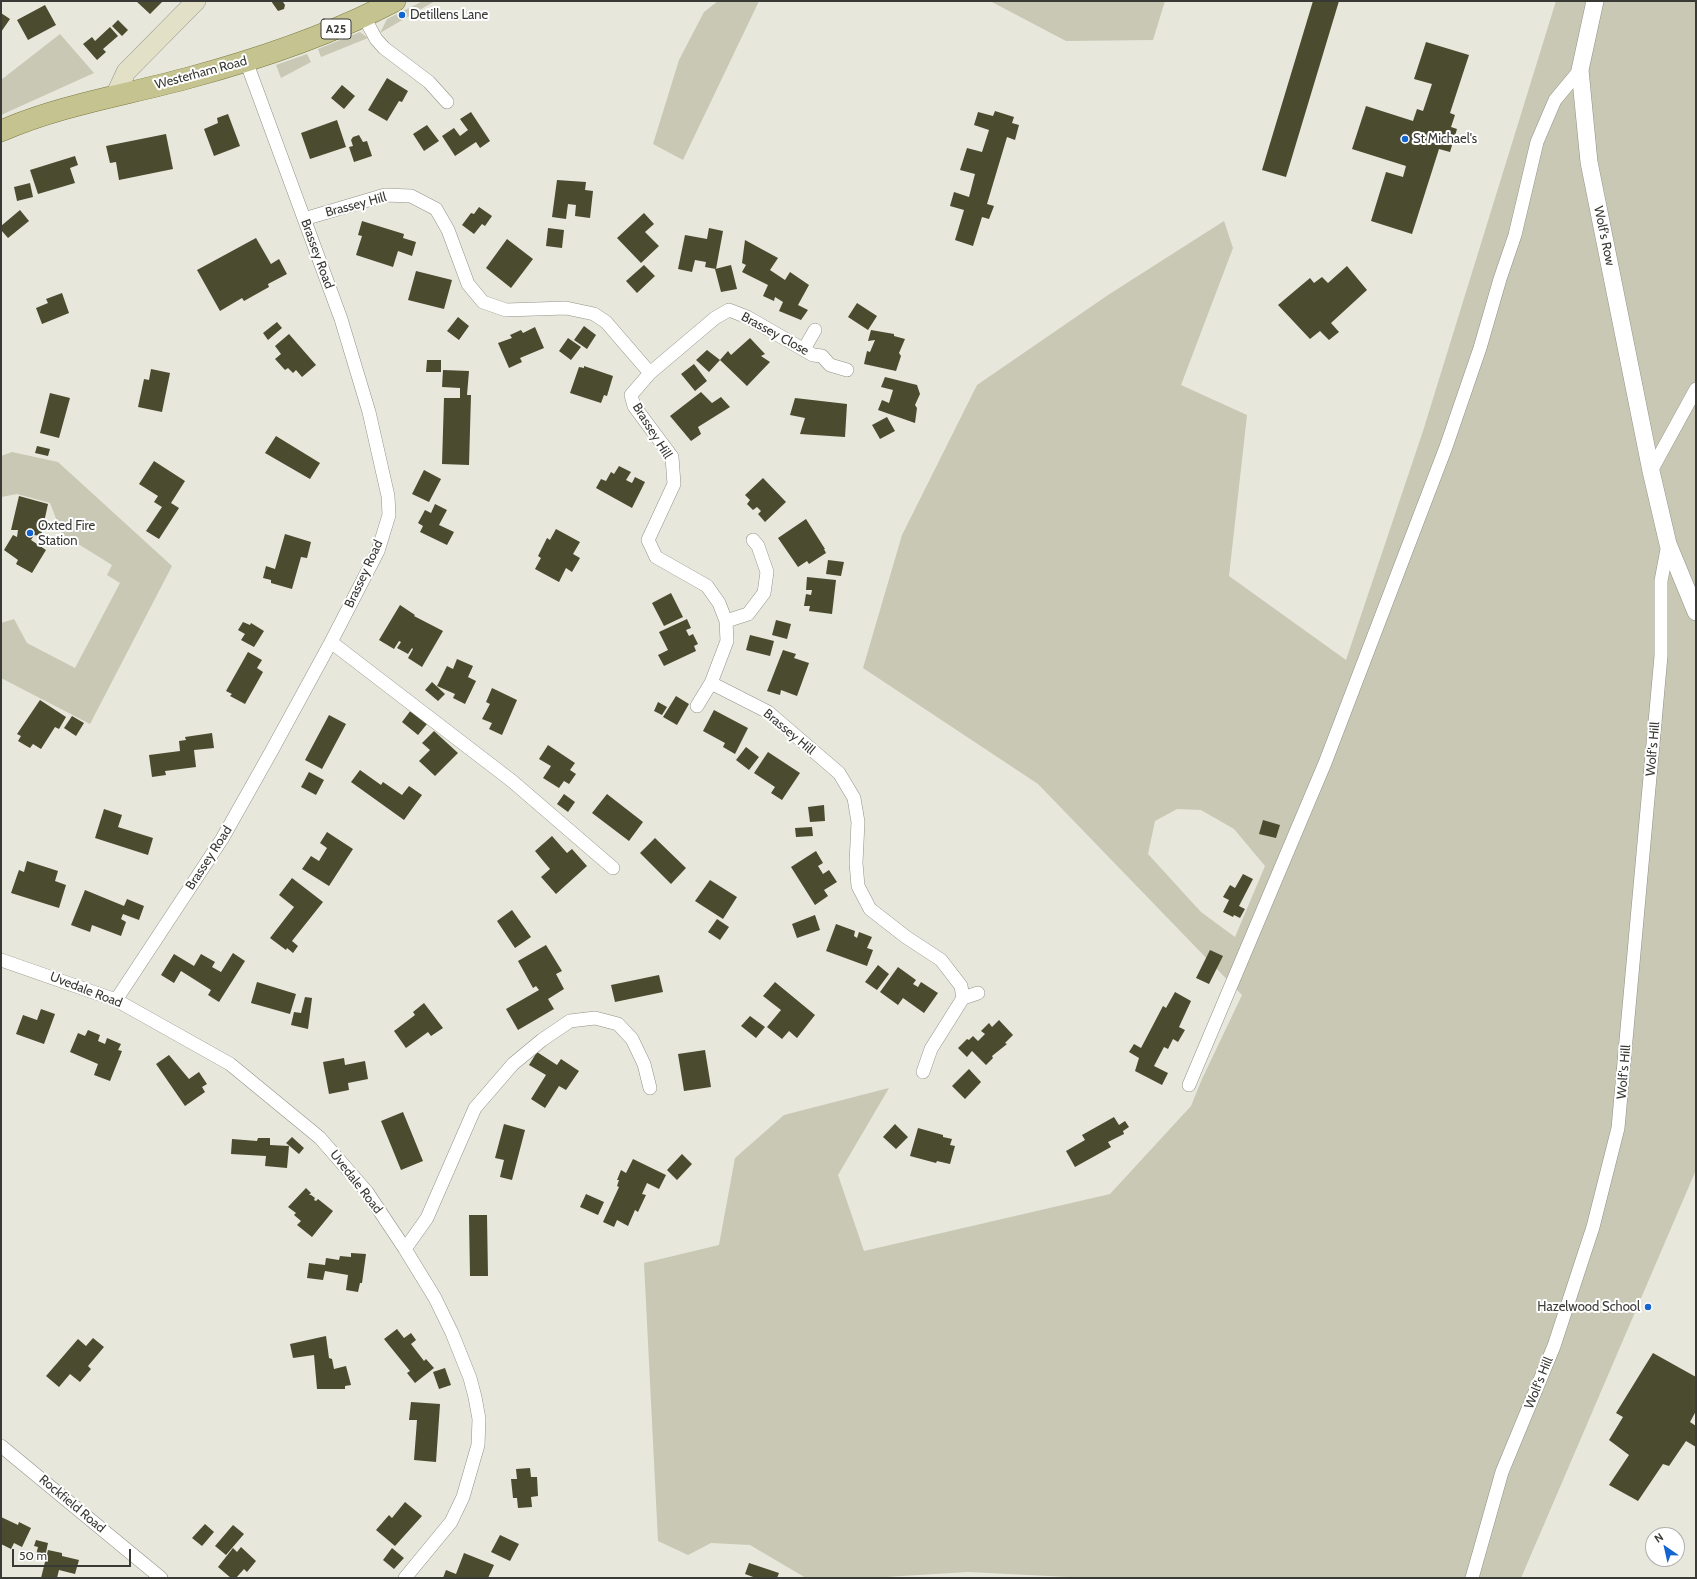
<!DOCTYPE html>
<html>
<head>
<meta charset="utf-8">
<style>
  body { margin:0 }
  #map { position:relative; width:1697px; height:1579px; overflow:hidden; background:#e7e7dc; font-family:Cabin,sans-serif }
  canvas { display:block }
  .frame { position:absolute; inset:0; border:2px solid #393935; pointer-events:none }
  .north { position:absolute; left:1645px; top:1527px; width:40px; height:40px; box-sizing:border-box; background:#fff; border:1px solid #b0b0ae; border-radius:50%; rotate:326deg; font-size:11px; font-weight:700; line-height:16px; text-align:center; color:#393935 }
  .north::after { content:''; display:block; margin:auto; width:14px; height:18px; background:#1365cf; clip-path:polygon(50% 0,100% 100%,50% 72%,0 100%) }
  .scale { position:absolute; left:12px; top:1549px; width:119px; height:18px; box-sizing:border-box; border:2px solid #393935; border-top:0; padding-left:5px; font-size:12px; line-height:14px; white-space:nowrap; color:#393935; -webkit-text-stroke:3px #fff; paint-order:stroke }
</style>
</head>
<body>
<div id="map">
<canvas width="1697" height="1579"></canvas>
<div class="frame"></div>
<div class="north">N</div>
<div class="scale">50 m</div>
</div>
<script>
const ctx = document.querySelector('canvas').getContext('2d');
ctx.lineJoin = 'round';
function paint(path, color) { ctx.fillStyle = color; ctx.fill(path, 'evenodd'); }
function stroke(path, color, width, dash) { ctx.strokeStyle = color; ctx.lineWidth = width; ctx.lineCap = dash ? 'butt' : 'round'; ctx.setLineDash(dash || []); ctx.stroke(path); }
function drawText(font, color, halo, rows, align = 'center') {
  ctx.font = font + ' Cabin,sans-serif'; ctx.lineWidth = 4; ctx.setLineDash([]); ctx.textBaseline = 'middle'; ctx.strokeStyle = halo; ctx.fillStyle = color; for (const [text, x, y, turn = 0] of rows) {
    ctx.save(); ctx.translate(x, y); ctx.rotate((+turn || 0) * Math.PI / 180); ctx.textAlign = isNaN(turn) ? turn : align; if (halo) ctx.strokeText(text, 0, 0); ctx.fillText(text, 0, 0); ctx.restore();
  }
}
paint(new Path2D(`
  M423 1H435L380 33 387 19Z
  M718 1H759L683 160 653 144 679 60 704 12Z
  M990 1H1165L1153 40 1066 41Z
  M1556 1H1696V1170L1521 1578H1089L968 1572 869 1578H806L750 1545 711 1543 688 1555 658 1541 644 1263 719 1245 735 1158 784 1115 889 1088 838 1175 864 1251 1110 1194 1191 1106 1202 1079 1242 995 1038 784 863 668 902 535 977 385 1108 295 1224 221 1233 248 1181 385 1247 415 1229 576 1346 660 1423 431ZM1177 809 1201 810 1234 829 1265 866 1235 937 1201 912 1148 854 1155 821Z
  M360 32 368 38 321 57 318 49Z
  M60 34 94 73 1 115V80Z
  M307 54 311 62 281 78 276 65Z
  M12 452 58 462 172 566 90 724 1 678V623L14 619 27 643 75 668 120 583 107 575 112 565 62 534 50 503 17 494 1 497V456Z`), '#c8c8b5');
paint(new Path2D(`
  M136 1H163L150 14Z
  M271 1H285L283 2 285 5 284 9 278 11Z
  M1313 1H1339L1286 177 1262 170Z
  M45 5 56 25 28 40 17 20Z
  M1 13 10 19 1 32Z
  M118 20 128 30 122 36 112 26Z
  M110 27 118 36 103 49 106 52 97 60 83 44 92 37 95 41Z
  M1426 42 1469 55 1450 113 1455 115 1451 127 1457 129 1450 152 1439 149 1412 234 1371 221 1386 172 1403 177 1406 166 1352 149 1366 106 1413 121 1417 109 1423 111 1432 84 1414 79Z
  M387 78 408 91 402 102 399 101 387 121 368 110Z
  M342 85 355 96 344 109 331 98Z
  M995 111 1014 117 1012 123 1019 125 1015 140 1007 137 987 204 994 206 989 219 982 217 973 246 955 240 964 210 950 206 954 192 969 197 975 174 960 170 967 148 982 152 989 130 974 125 978 112 993 116Z
  M471 112 490 141 480 148 476 142 455 156 442 136 454 128 460 136 468 130 460 119Z
  M228 114 240 146 214 156 204 129 218 123 217 118Z
  M337 120 346 147 310 159 301 133Z
  M427 125 439 141 424 151 413 134Z
  M166 134 173 169 119 180 116 162 110 163 106 146Z
  M359 135 363 142 367 141 372 156 354 162 349 147 353 146 351 140 353 137Z
  M75 156 78 165 70 168 75 183 38 194 30 170Z
  M557 180 586 182 585 190 593 191 590 218 575 216 576 205 568 204 566 219 552 217Z
  M30 183 33 197 17 201 14 187Z
  M479 207 492 216 485 226 482 224 474 234 462 225 471 213 474 214Z
  M20 210 29 221 8 238 1 230V226Z
  M644 213 654 224 645 232 659 246 641 263 617 238Z
  M362 221 404 234 403 238 416 242 412 256 398 251 393 267 356 255 362 236 358 235Z
  M548 228 564 230 562 248 546 246Z
  M709 228 723 231 716 269 705 267 706 262 695 260 692 272 678 269 685 235 707 239Z
  M256 238 271 264 279 259 287 274 268 284 269 287 244 301 242 298 220 311 197 270Z
  M507 239 533 259 511 288 486 268Z
  M745 240 778 258 770 270 785 280 790 272 809 285 798 305 808 310 801 320 779 311 783 302 775 297 774 301 763 296 768 285 742 272 746 265 742 263Z
  M644 265 655 276 637 293 626 281Z
  M731 265 737 289 721 292 715 269Z
  M1347 266 1367 290 1331 323 1339 332 1329 340 1320 331 1310 339 1278 305 1310 278 1314 283 1322 277 1328 283Z
  M416 271 452 280 444 309 408 300Z
  M62 293 69 313 42 324 36 308 48 303 46 299Z
  M857 303 877 316 868 330 848 317Z
  M458 317 469 326 459 340 447 331Z
  M277 322 282 328 268 340 263 333Z
  M584 326 596 335 587 349 574 340Z
  M535 327 544 348 520 358 522 362 509 368 498 343 512 338 510 335 521 330 523 333Z
  M871 330 894 334V336L905 339 899 353 901 356 896 371 864 364 867 351 870 352 875 340 868 341Z
  M289 334 316 365 302 377 296 370 293 373 288 368 285 370 275 359 281 354 275 346Z
  M568 338 581 347 571 360 559 351Z
  M750 338 765 354 761 356 770 362 747 386 720 360 709 372 696 360 707 350 720 360 728 351 731 355Z
  M427 360H441V372H426Z
  M694 364 707 381 695 391 681 374Z
  M584 366 613 376 607 396 604 395 601 403 570 393 579 367 584 368Z
  M151 369 170 373 162 412 138 407 144 379 149 380Z
  M443 370 469 371 467 395H471L469 465 442 464 444 398H460V388L442 387Z
  M885 377 917 385 920 394 915 405 917 408 915 423 878 410 882 400 889 403 893 390 881 387Z
  M701 392 712 403 721 397 730 407 698 427 701 434 691 441 670 416Z
  M50 393 70 398 59 438 40 433Z
  M795 398 847 404 845 437 800 434 805 418 790 415Z
  M887 417 895 431 880 439 872 425Z
  M276 436 320 463 310 479 265 453Z
  M37 446 50 449 48 456 35 453Z
  M154 461 185 481 171 503 179 508 159 539 146 531 162 507 154 502 158 496 139 484Z
  M619 466 631 472 626 480 632 483 635 477 645 482 632 508 596 488 601 479 606 481 611 472 614 474Z
  M424 470 441 479 429 502 412 494Z
  M763 478 786 502 765 522 758 514 761 511 757 507 753 510 747 504 750 500 745 495Z
  M19 496 48 504 41 536 34 535 31 540 46 550 32 573 16 564 18 560 4 550 13 535 17 537 18 530H11Z
  M435 504 447 510 439 525 454 532 447 545 420 532 423 526 418 523 425 510 431 513Z
  M806 519 825 549H824L826 553 809 564 807 561 798 567 778 538Z
  M556 529 580 542 573 554 580 558 572 572 566 568 559 582 535 569 541 558 538 556 547 538 550 540Z
  M285 534 311 542 307 558 301 557 292 589 271 583V580L263 578 266 566 275 569Z
  M828 560 844 562 841 576 826 574Z
  M807 577 836 580 832 614 809 611 810 606H804L806 594 811 595 812 590H806Z
  M671 593 683 617 664 626 652 603Z
  M400 605 415 615 414 616 443 631 422 667 408 658 413 649 412 648 408 654 397 648 401 642 399 641 394 649 379 640Z
  M687 619 691 628 686 630 689 636 693 634 698 644 694 646 696 651 664 666 658 655 668 650 659 632Z
  M776 620 791 624 787 639 772 635Z
  M243 622 250 625 251 623 264 631 254 647 241 640 245 634 238 630Z
  M750 635 774 641 770 656 746 650Z
  M783 650 796 654 794 658 809 663 797 696 781 690 780 695 767 691Z
  M248 652 262 660 257 668 263 672 245 704 230 696 232 694 226 691Z
  M457 659 473 666 468 677 476 681 465 704 453 698 455 694 437 686 447 666 453 669Z
  M432 682 445 694 438 701 425 690Z
  M492 688 517 700 502 735 489 729 492 723 482 719 490 704 486 702Z
  M676 696 689 704 677 725 663 717Z
  M40 700 66 717 59 729 55 727 41 749 33 744 30 748 18 741 21 736 17 734Z
  M658 702 667 707 662 715 654 711Z
  M411 710 427 724 418 735 402 722Z
  M714 710 748 728 735 754 723 747 725 743 703 731Z
  M329 715 346 724 322 769 305 760Z
  M72 716 84 723 76 736 64 728Z
  M434 731 458 753 435 776 419 761 430 750 422 743Z
  M212 733 214 748 194 750 196 767 165 771 166 775 152 777 149 755 180 751 179 741 186 740 185 737Z
  M548 745 575 763 570 770 576 774 569 784 564 781 559 788 543 778 551 766 539 759Z
  M746 747 759 757 749 770 736 760Z
  M768 752 800 773 782 800 771 793 775 787 754 773Z
  M360 770 381 785 383 782 402 795 409 786 422 795 404 820 351 782Z
  M309 772 324 780 316 795 301 787Z
  M564 794 575 802 568 812 557 804Z
  M607 794 643 822 629 841 592 813Z
  M824 805 825 821 810 822 808 807Z
  M104 809 122 815 118 827 153 838 148 855 95 838Z
  M1263 820 1280 825 1276 838 1259 834Z
  M812 827 813 836 796 837 795 828Z
  M327 832 353 849 329 886 302 869 311 856 319 861 327 848 320 843Z
  M552 836 567 853 572 849 587 866 556 894 541 877 550 869 535 851Z
  M655 838 686 868 671 884 640 853Z
  M816 851 823 863 818 866 823 874 829 870 837 882 824 890 828 896 815 905 791 867Z
  M27 861 58 871 55 881 66 885 59 908 11 893 19 870 24 872Z
  M1243 874 1253 879 1239 906 1245 909 1240 918 1234 915 1233 917 1223 912 1229 900 1223 897 1230 885 1235 888Z
  M292 878 323 902 292 941 298 946 293 953 287 948 286 950 270 938 294 907 279 895Z
  M710 880 737 897 723 919 695 901Z
  M85 890 124 906 127 899 144 906 139 920 123 914 121 919 126 922 121 936 92 925 90 932 71 925Z
  M512 910 531 937 515 948 497 921Z
  M815 915 820 930 797 938 792 924Z
  M717 919 729 927 720 940 708 932Z
  M836 924 855 931 854 936 857 938 859 932 872 937 867 948 873 950 867 966 826 951Z
  M546 945 562 971 556 974 564 989 548 999 554 1009 518 1030 506 1009 539 990 536 986 533 988 518 961Z
  M1210 950 1223 956 1209 984 1196 978Z
  M233 953 245 961 219 1002 208 995 211 990 181 971 174 983 161 975 174 954 194 966 201 954 215 962 212 967 221 972Z
  M878 965 889 974 877 990 865 982Z
  M898 967 916 980 913 984 918 987 921 982 938 993 924 1013 903 998 898 1005 880 992Z
  M659 975 663 992 615 1002 611 985Z
  M257 982 296 994 290 1014 251 1003Z
  M775 982 815 1015 797 1038 789 1031 782 1039 767 1027 781 1010 763 996Z
  M1175 992 1191 1001 1179 1027 1185 1030 1178 1042 1173 1039 1168 1049 1164 1047 1154 1066 1168 1073 1162 1085 1135 1071 1139 1058 1129 1052 1134 1044 1141 1048 1163 1006 1166 1008Z
  M305 997 312 998 308 1029 291 1025 294 1012 301 1013Z
  M424 1003 443 1028 431 1036 428 1032 406 1048 394 1031 415 1015 413 1012Z
  M41 1009 55 1014 44 1044 16 1034 23 1015 37 1020Z
  M750 1016 765 1027 756 1038 741 1026Z
  M999 1020 1013 1035 1005 1043 1007 1044 992 1056 993 1058 986 1065 972 1051 967 1057 958 1048 967 1039 969 1040 973 1036 978 1041 985 1034 981 1031 989 1023 992 1027Z
  M88 1030 100 1035 98 1041 105 1044 107 1038 121 1044 118 1050 122 1051 110 1081 94 1075 98 1064 70 1052 78 1033 85 1036Z
  M705 1050 711 1087 684 1091 678 1054Z
  M537 1052 557 1065 561 1059 579 1071 566 1090 559 1086 545 1108 531 1099 546 1075 529 1065Z
  M169 1055 189 1079 199 1072 207 1084 202 1087 205 1092 185 1106 156 1064Z
  M344 1058 345 1065 365 1061 368 1079 348 1083 349 1090 329 1094 323 1062Z
  M969 1069 981 1082 965 1099 952 1086Z
  M403 1112 423 1161 401 1170 381 1121Z
  M1114 1117 1119 1125 1125 1121 1129 1127 1123 1131 1124 1134 1108 1142 1111 1147 1075 1167 1066 1151 1085 1140 1082 1135Z
  M504 1124 525 1130 512 1180 500 1177 504 1160 495 1158Z
  M895 1124 908 1137 896 1149 883 1137Z
  M918 1128 943 1135V1137L952 1139 950 1145 955 1146 950 1164 937 1161 936 1163 910 1156Z
  M292 1137 304 1148 299 1154 286 1143Z
  M258 1138H270V1145L289 1146 287 1168 265 1166 266 1156 231 1154 232 1139 257 1141Z
  M682 1154 692 1164 677 1180 667 1170Z
  M633 1159 666 1175 659 1189 647 1183 642 1194 646 1195 638 1212 635 1210 628 1226 617 1220 614 1227 603 1222 619 1187 617 1186 619 1180H617L621 1170 626 1173Z
  M306 1188 311 1193 309 1195H311L315 1198 314 1200 316 1201 318 1199 333 1211 312 1237 297 1225 301 1221 294 1215 296 1213 288 1207Z
  M586 1194 604 1202 598 1215 580 1207Z
  M469 1215H487L488 1276H470Z
  M351 1253 366 1254 362 1283H360L358 1292 346 1290 348 1275 325 1271 323 1280 307 1278 309 1263 325 1265 326 1258 339 1260 340 1256 351 1257Z
  M397 1329 404 1338 411 1333 416 1340 411 1344 424 1361 426 1359 434 1368 415 1383 407 1373 410 1371 384 1339Z
  M326 1336 329 1358 332 1359 334 1369 346 1366 351 1385 345 1386V1389H317L314 1355 293 1358 290 1344Z
  M93 1338 104 1347 88 1366 91 1369 80 1382 70 1374 59 1387 46 1376 78 1339 86 1346Z
  M1653 1353 1696 1377V1411L1690 1422 1696 1426V1447L1686 1441 1669 1466 1663 1464 1638 1501 1609 1485 1629 1455 1609 1440 1623 1417 1616 1413Z
  M445 1368 451 1385 439 1389 433 1372Z
  M411 1402 440 1404 436 1462 414 1460 417 1420H409Z
  M530 1468 531 1477H537L538 1496 531 1497 532 1507 518 1508 517 1498H513L511 1479H517L516 1469Z
  M405 1502 422 1516 395 1546 376 1530 389 1515 392 1518Z
  M1 1517 18 1525 19 1522 31 1528 22 1547 14 1543 11 1549 1 1544Z
  M205 1524 214 1532 202 1546 192 1538Z
  M233 1525 244 1534 226 1555 215 1546Z
  M500 1535 519 1544 510 1561 491 1552Z
  M36 1540 48 1543 45 1557 36 1555 38 1547 34 1546Z
  M241 1547 256 1561 247 1572 244 1569 236 1578H231L218 1567 233 1548 237 1552Z
  M392 1548 404 1558 394 1569 383 1560Z
  M48 1550 62 1553V1556L79 1560 75 1574 59 1570 57 1578H41Z
  M464 1553 494 1565 488 1578H443L446 1570 456 1574Z
  M749 1563 779 1573 777 1578H756L745 1574Z`), '#4b4b2f');
const minor = new Path2D(`
  M364 17 376 39 384 48 429 82 447 102
  M304 219 385 195 411 196 436 209 448 230 468 284 483 302 506 310 566 308 594 314 606 322 650 373 631 395 634 406 672 457 674 484 648 540 656 557 707 586 719 603 726 621 727 641 711 683 768 712 839 773 854 798 858 822 856 863 858 886 870 909 906 937 941 960 961 986 963 998 931 1049 923 1072
  M804 349 815 330
  M650 373 715 318 729 310 747 317 813 355 822 356 830 365 847 370
  M1651 471 1696 389
  M726 621 748 614 764 593 767 572 758 546 753 540
  M331 642 512 781 613 868
  M697 706 711 683
  M1 960 116 1000 230 1064 320 1138 367 1192 405 1249 435 1298 452 1333 470 1378 475 1397 479 1419 478 1445 463 1497 451 1522 405 1578
  M963 998 978 993
  M116 1000 222 839 271 752 331 642 378 551 389 515 388 496 369 412 341 319 246 61
  M1189 1085 1325 763 1446 447 1480 348 1500 279 1515 235 1537 142 1555 100 1580 70
  M405 1249 427 1218 475 1108 513 1064 542 1040 570 1021 595 1018 618 1024 632 1039 644 1064 650 1088
  M1 1446 161 1578
  M1472 1578 1502 1472 1554 1346 1593 1227 1618 1128 1661 656V581L1668 544`);
const tertiary = new Path2D(`
  M1595 1 1580 70 1589 162 1651 471 1668 544 1696 612`);
const secondary = new Path2D(`
  M115 96 126 72 196 1`);
const primary = new Path2D(`
  M1 131C60 105 126 95 188 78 259 59 330 35 395 1`);
stroke(minor, '#929288', 14);
stroke(tertiary, '#929288', 18);
stroke(secondary, '#929288', 20);
stroke(primary, '#7b7940', 22);
stroke(minor, '#fff', 13);
stroke(tertiary, '#fff', 17);
stroke(secondary, '#e2e1c8', 19);
stroke(primary, '#c5c490', 21);
for (const [x, y, r, color] of [
  [402,15,4,"#1365cf"],
  [1405,139,4,"#1365cf"],
  [30,533,4,"#1365cf"],
  [1648,1307,4,"#1365cf"]
]) { const dot = new Path2D(); dot.arc(x, y, r, 0, 2 * Math.PI); ctx.fillStyle = color; ctx.fill(dot); stroke(dot, '#fff', 1.5); }
for (const [x, y, w] of [
  [336,29,30]
]) { const box = new Path2D(); box.roundRect(x - w / 2, y - 10, w, 20, 3); ctx.fillStyle = '#fff'; ctx.fill(box); stroke(box, '#393935', 1); }
drawText('bold 12px', '#393935', null, [
  ["A25",336,29]
]);
drawText('13px', '#393935', '#fff', [
  ["Detillens Lane",410,15],
  ["St Michael's",1413,139],
  ["Oxted Fire",38,526],
  ["Station",38,541],
  ["Hazelwood School",1640,1307,"right"]
], 'left');
drawText('13px', '#393935', '#fff', [
  ["Westerham Road",201,73,-15],
  ["Brassey Hill",356,205,-15],
  ["Wolf's Row",1604,236,78],
  ["Brassey Road",317,254,70],
  ["Brassey Close",775,334,29],
  ["Brassey Hill",652,431,58],
  ["Brassey Road",364,574,-65],
  ["Brassey Hill",789,732,40],
  ["Wolf's Hill",1653,749,-85],
  ["Brassey Road",209,858,-57],
  ["Uvedale Road",86,990,21],
  ["Wolf's Hill",1624,1072,-85],
  ["Uvedale Road",356,1182,52],
  ["Wolf's Hill",1539,1383,-68],
  ["Rockfield Road",72,1504,40]
]);
</script>
</body>
</html>
